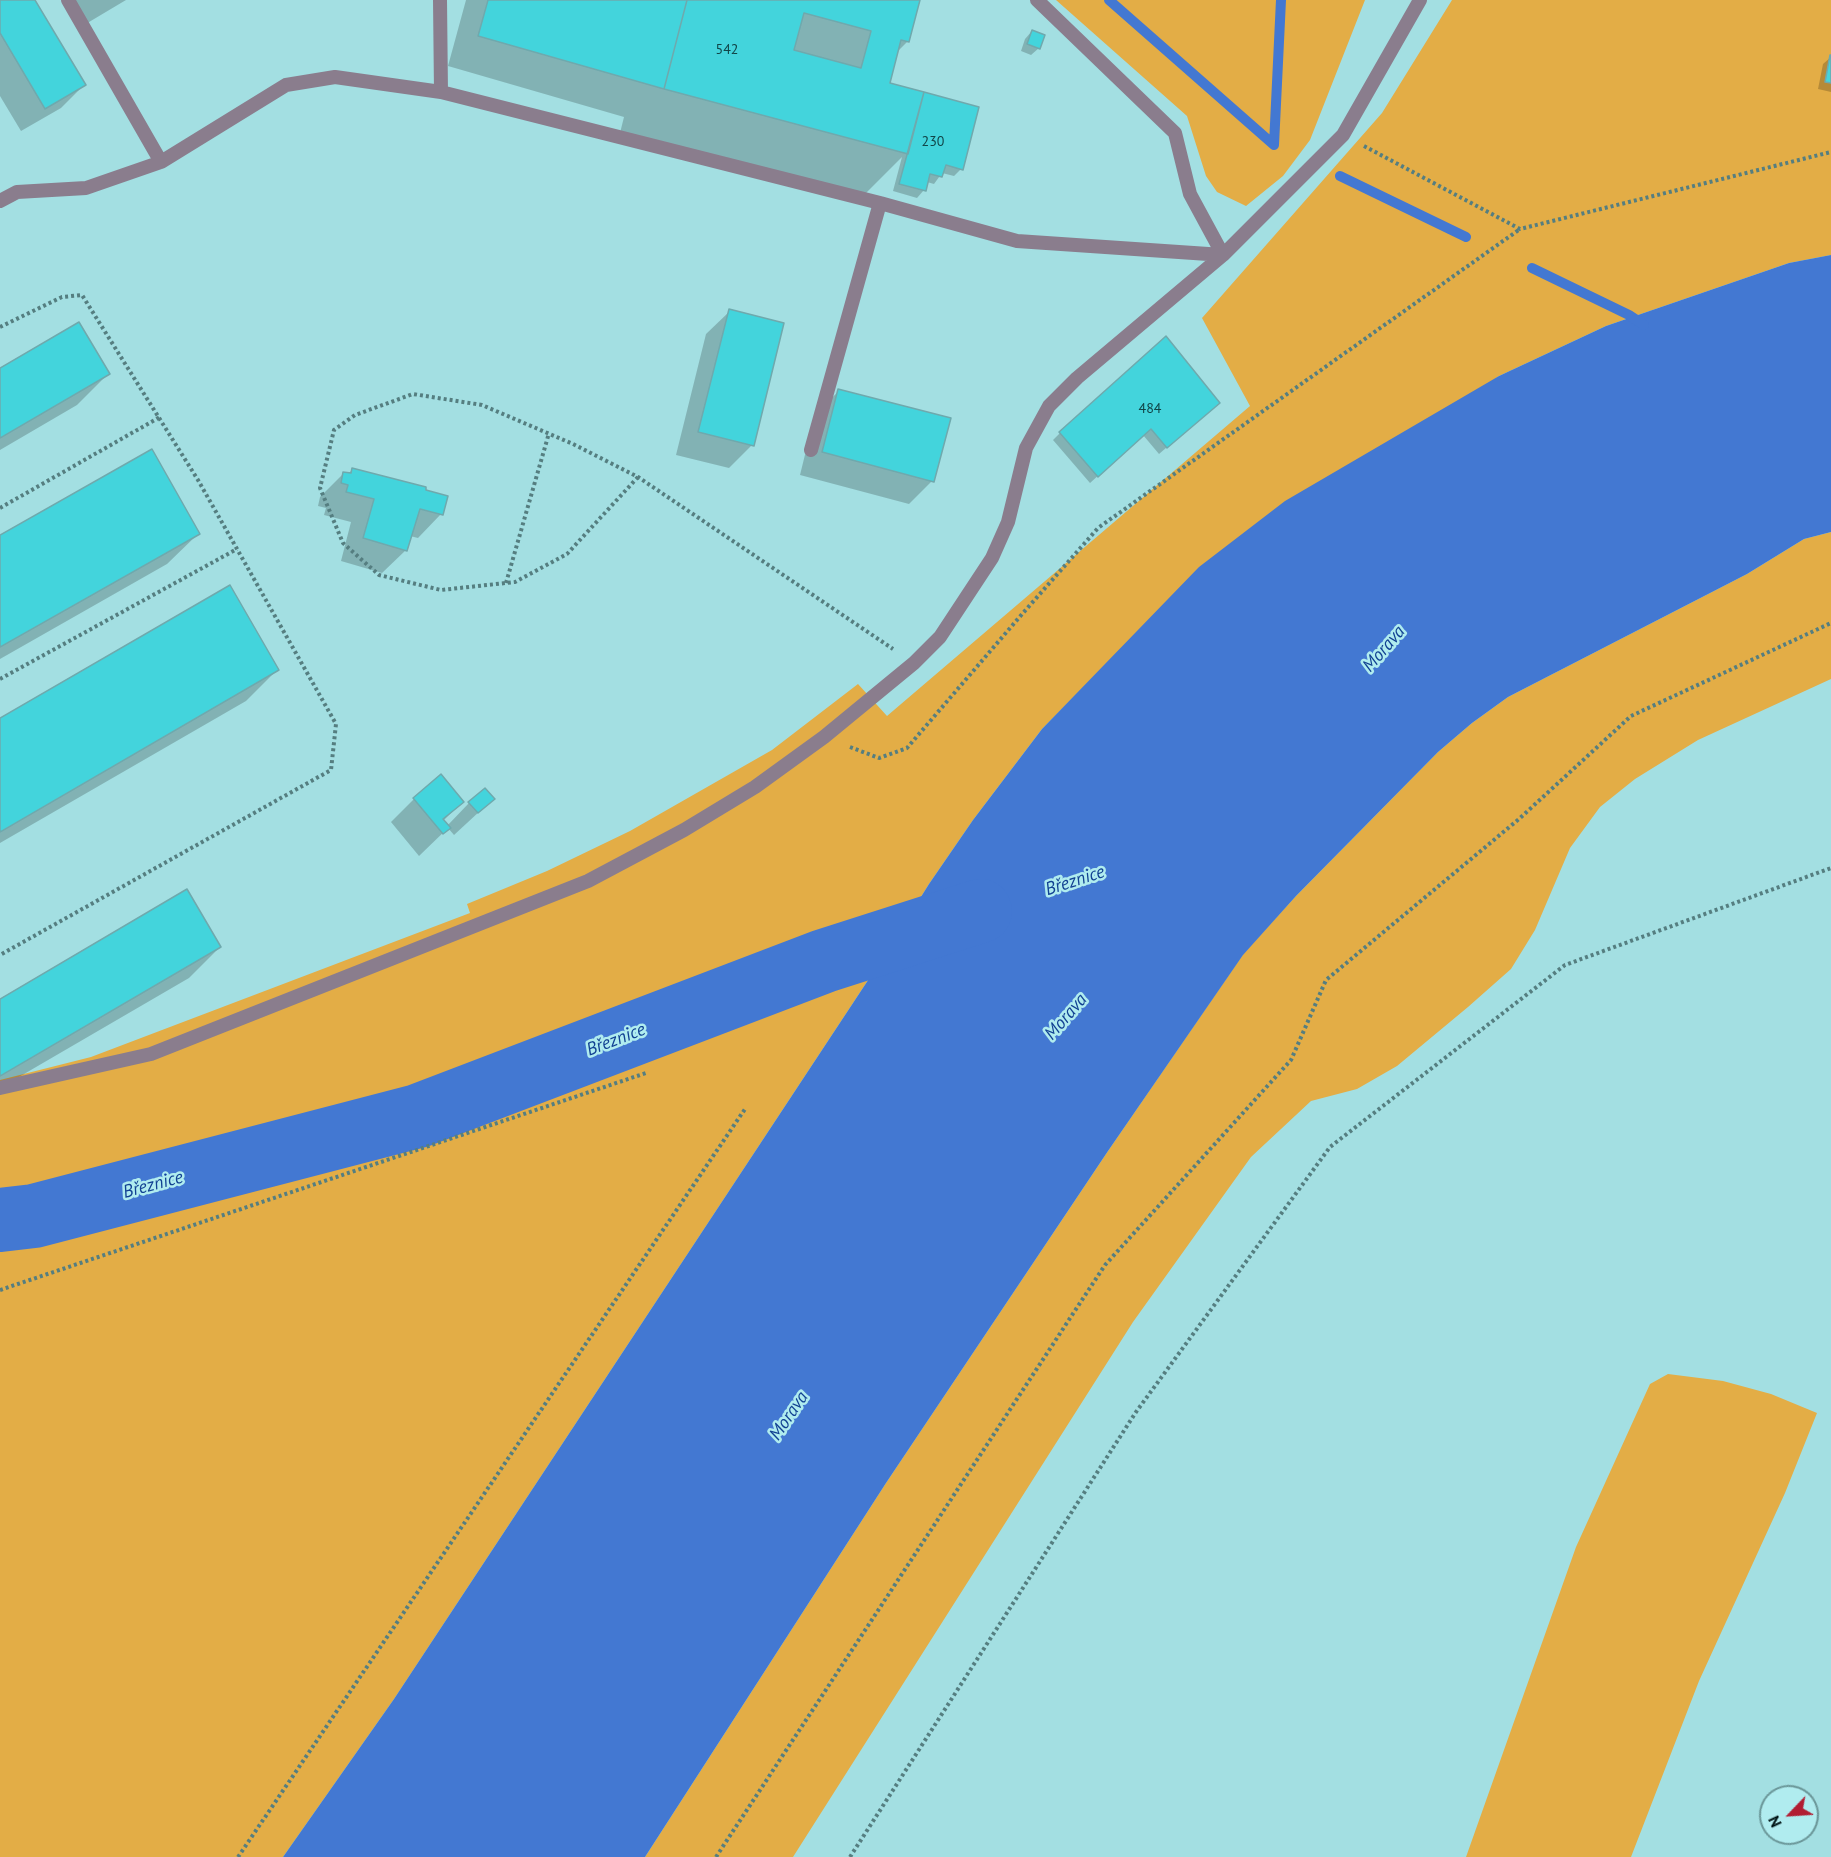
<!DOCTYPE html>
<html>
<head>
<meta charset="utf-8">
<style>
  body { margin:0 }
  #map { position:relative; width:1831px; height:1857px; overflow:hidden; background:#a3dfe2; font-family:"PT Sans",sans-serif }
  canvas { display:block }
  .north { position:absolute; left:1759px; top:1785px; width:60px; height:60px; box-sizing:border-box; background:#b0ecef; border:2px solid #6a9698; border-radius:50%; rotate:245deg; font-size:16px; font-weight:700; line-height:24px; text-align:center; color:#001415 }
  .north::after { content:''; display:block; margin:auto; width:21px; height:27px; background:#b11e33; clip-path:polygon(50% 0,100% 100%,50% 72%,0 100%) }
</style>
</head>
<body>
<div id="map">
<canvas width="1831" height="1857"></canvas>
<div class="north">N</div>
</div>
<script>
const ctx = document.querySelector('canvas').getContext('2d');
ctx.lineJoin = 'round';
function paint(path, color) { ctx.fillStyle = color; ctx.fill(path, 'evenodd'); }
function stroke(path, color, width, dash) { ctx.strokeStyle = color; ctx.lineWidth = width; ctx.lineCap = dash ? 'butt' : 'round'; ctx.setLineDash(dash || []); ctx.stroke(path); }
function drawText(font, color, halo, rows, align = 'center') {
  ctx.font = font + ' "PT Sans",sans-serif'; ctx.lineWidth = 5; ctx.setLineDash([]); ctx.textBaseline = 'middle'; ctx.strokeStyle = halo; ctx.fillStyle = color; for (const [text, x, y, turn = 0] of rows) {
    ctx.save(); ctx.translate(x, y); ctx.rotate((+turn || 0) * Math.PI / 180); ctx.textAlign = isNaN(turn) ? turn : align; if (halo) ctx.strokeText(text, 0, 0); ctx.fillText(text, 0, 0); ctx.restore();
  }
}
paint(new Path2D(`
  M1056 0H1365L1310 140 1283 176 1246 206 1217 192 1206 176 1187 116Z
  M1452 0H1831V255L1789 263 1606 326 1499 376 1121 649 1042 729 973 820 929 884 884 956 394 1699 283 1857H0V1080L91 1057 470 913 467 904 547 871 630 831 772 750 858 684 887 716 1250 406 1202 318 1382 113Z
  M1831 532V679L1698 740 1635 779 1600 807 1570 848 1535 930 1511 969 1468 1007 1397 1066 1357 1089 1311 1101 1251 1157 1133 1322 793 1857H645L886 1483 1108 1151 1244 953 1296 896 1438 752 1472 723 1508 697 1747 574 1804 539Z
  M1668 1374 1723 1381 1771 1394 1817 1413 1785 1493 1699 1681 1631 1857H1466L1576 1547 1650 1384Z`), '#e3ad46');
paint(new Path2D(`
  M1831 255V532L1804 539 1747 574 1508 697 1472 723 1438 752 1296 896 1243 955 1108 1151 886 1483 645 1857H283L394 1699 884 956 929 884 973 820 1042 729 1199 567 1285 501 1499 376 1606 326 1789 263Z`), '#4378d2');
paint(new Path2D(`
  M0 0H34L84 85 61 108 21 131 0 96Z
  M62 0H126L79 28Z
  M466 0H919L908 41 896 53 888 84 961 169 954 176 942 173 934 184 927 182 924 190 917 198 893 191 902 157 862 197 620 133 624 117 448 66Z
  M1032 31 1039 48 1031 55 1021 51 1025 39Z
  M1831 57V92L1818 89 1823 64Z
  M730 311 752 445 729 468 676 455 706 334Z
  M0 370 108 374 77 405 0 450Z
  M839 391 932 481 909 504 800 475 815 414Z
  M1210 410 1159 454 1143 435 1090 483 1053 440 1060 433Z
  M353 469 441 514 418 538 410 536 406 550 382 573 341 561 351 522 324 515 326 508 318 506 320 497 344 473 348 474Z
  M198 534 167 564 0 659V537Z
  M277 670 246 701 0 843V720Z
  M414 799 462 802 443 821 447 826 469 803 493 799 454 835 448 828 419 856 391 822Z
  M220 947 189 978 0 1088V1000Z`), '#0003');
stroke(new Path2D(`
  M1109 0 1274 145
  M1274 145 1281 0
  M1340 176 1466 237
  M1532 268 1629 315 1644 325`), '#4378d2', 10);
stroke(new Path2D(`
  M0 1220 34 1216 418 1116 824 961 980 911`), '#4378d2', 64);
const building = new Path2D(`
  M0 0H35L86 85 45 109 0 33Z
  M488 0H687L664 89 478 36Z
  M687 0H920L909 42 901 40 890 83 924 92 908 154 664 89ZM804 13 871 31 861 68 794 50Z
  M1032 30 1045 35 1040 49 1027 44Z
  M1830 55H1831V83L1825 82Z
  M924 92 979 107 963 170 946 165 942 177 930 174 926 191 899 184Z
  M729 309 784 323 754 446 698 432Z
  M79 322 110 374 0 438V368Z
  M1166 336 1220 403 1167 448 1151 429 1098 477 1059 432Z
  M838 389 951 418 934 482 822 452Z
  M152 449 200 534 0 647V535Z
  M352 468 426 487V490L448 496 443 515 420 509 407 551 363 538 374 499 346 492 348 485 341 483 343 472 351 473Z
  M230 585 279 670 0 832V718Z
  M441 774 464 802 443 819 451 828 443 834 413 798Z
  M485 788 495 799 478 813 468 802Z
  M187 889 221 947 0 1076V999Z`);
paint(building, '#43d4dc');
stroke(building, '#6fa9ad', 1.5);
stroke(new Path2D(`
  M1364 146 1520 229 1831 152
  M0 327 62 297 82 295 198 480 336 724 331 770 0 955
  M638 477 567 554 515 582 441 590 379 575 343 543 320 488 334 430 355 415 413 394 482 405 573 444 638 477 893 649
  M0 508 160 417
  M506 583 549 433
  M0 679 237 549
  M850 747 879 758 907 748 1023 613 1098 528 1520 229
  M0 1290 646 1073
  M238 1857 745 1109
  M716 1857 1105 1265 1291 1060 1326 980 1519 819 1631 716 1831 623
  M850 1857 1136 1412 1330 1147 1565 965 1831 868`), '#557e80', 4, [3, 3]);
stroke(new Path2D(`
  M68 0 161 162
  M440 0 441 92
  M1037 0 1175 133 1190 194 1223 255
  M0 201 17 192 86 188 161 162 286 85 335 77 441 92 880 203 1017 241 1223 255
  M811 450 880 203
  M0 1088 151 1054 588 881 684 830 755 787 824 737 914 663 940 637 992 558 1008 522 1026 448 1049 406 1077 378 1223 255 1343 135 1420 0`), '#8a7d8d', 14);
drawText('14px', '#114447', null, [
  ["542",727,50],
  ["230",933,142],
  ["484",1150,409]
]);
drawText('italic 18px', '#114192', '#b0ecef', [
  ["Morava",1384,649,-49],
  ["Březnice",1075,881,-18],
  ["Morava",1066,1017,-49],
  ["Březnice",616,1040,-21],
  ["Březnice",153,1185,-15],
  ["Morava",789,1416,-56]
]);
</script>
</body>
</html>
